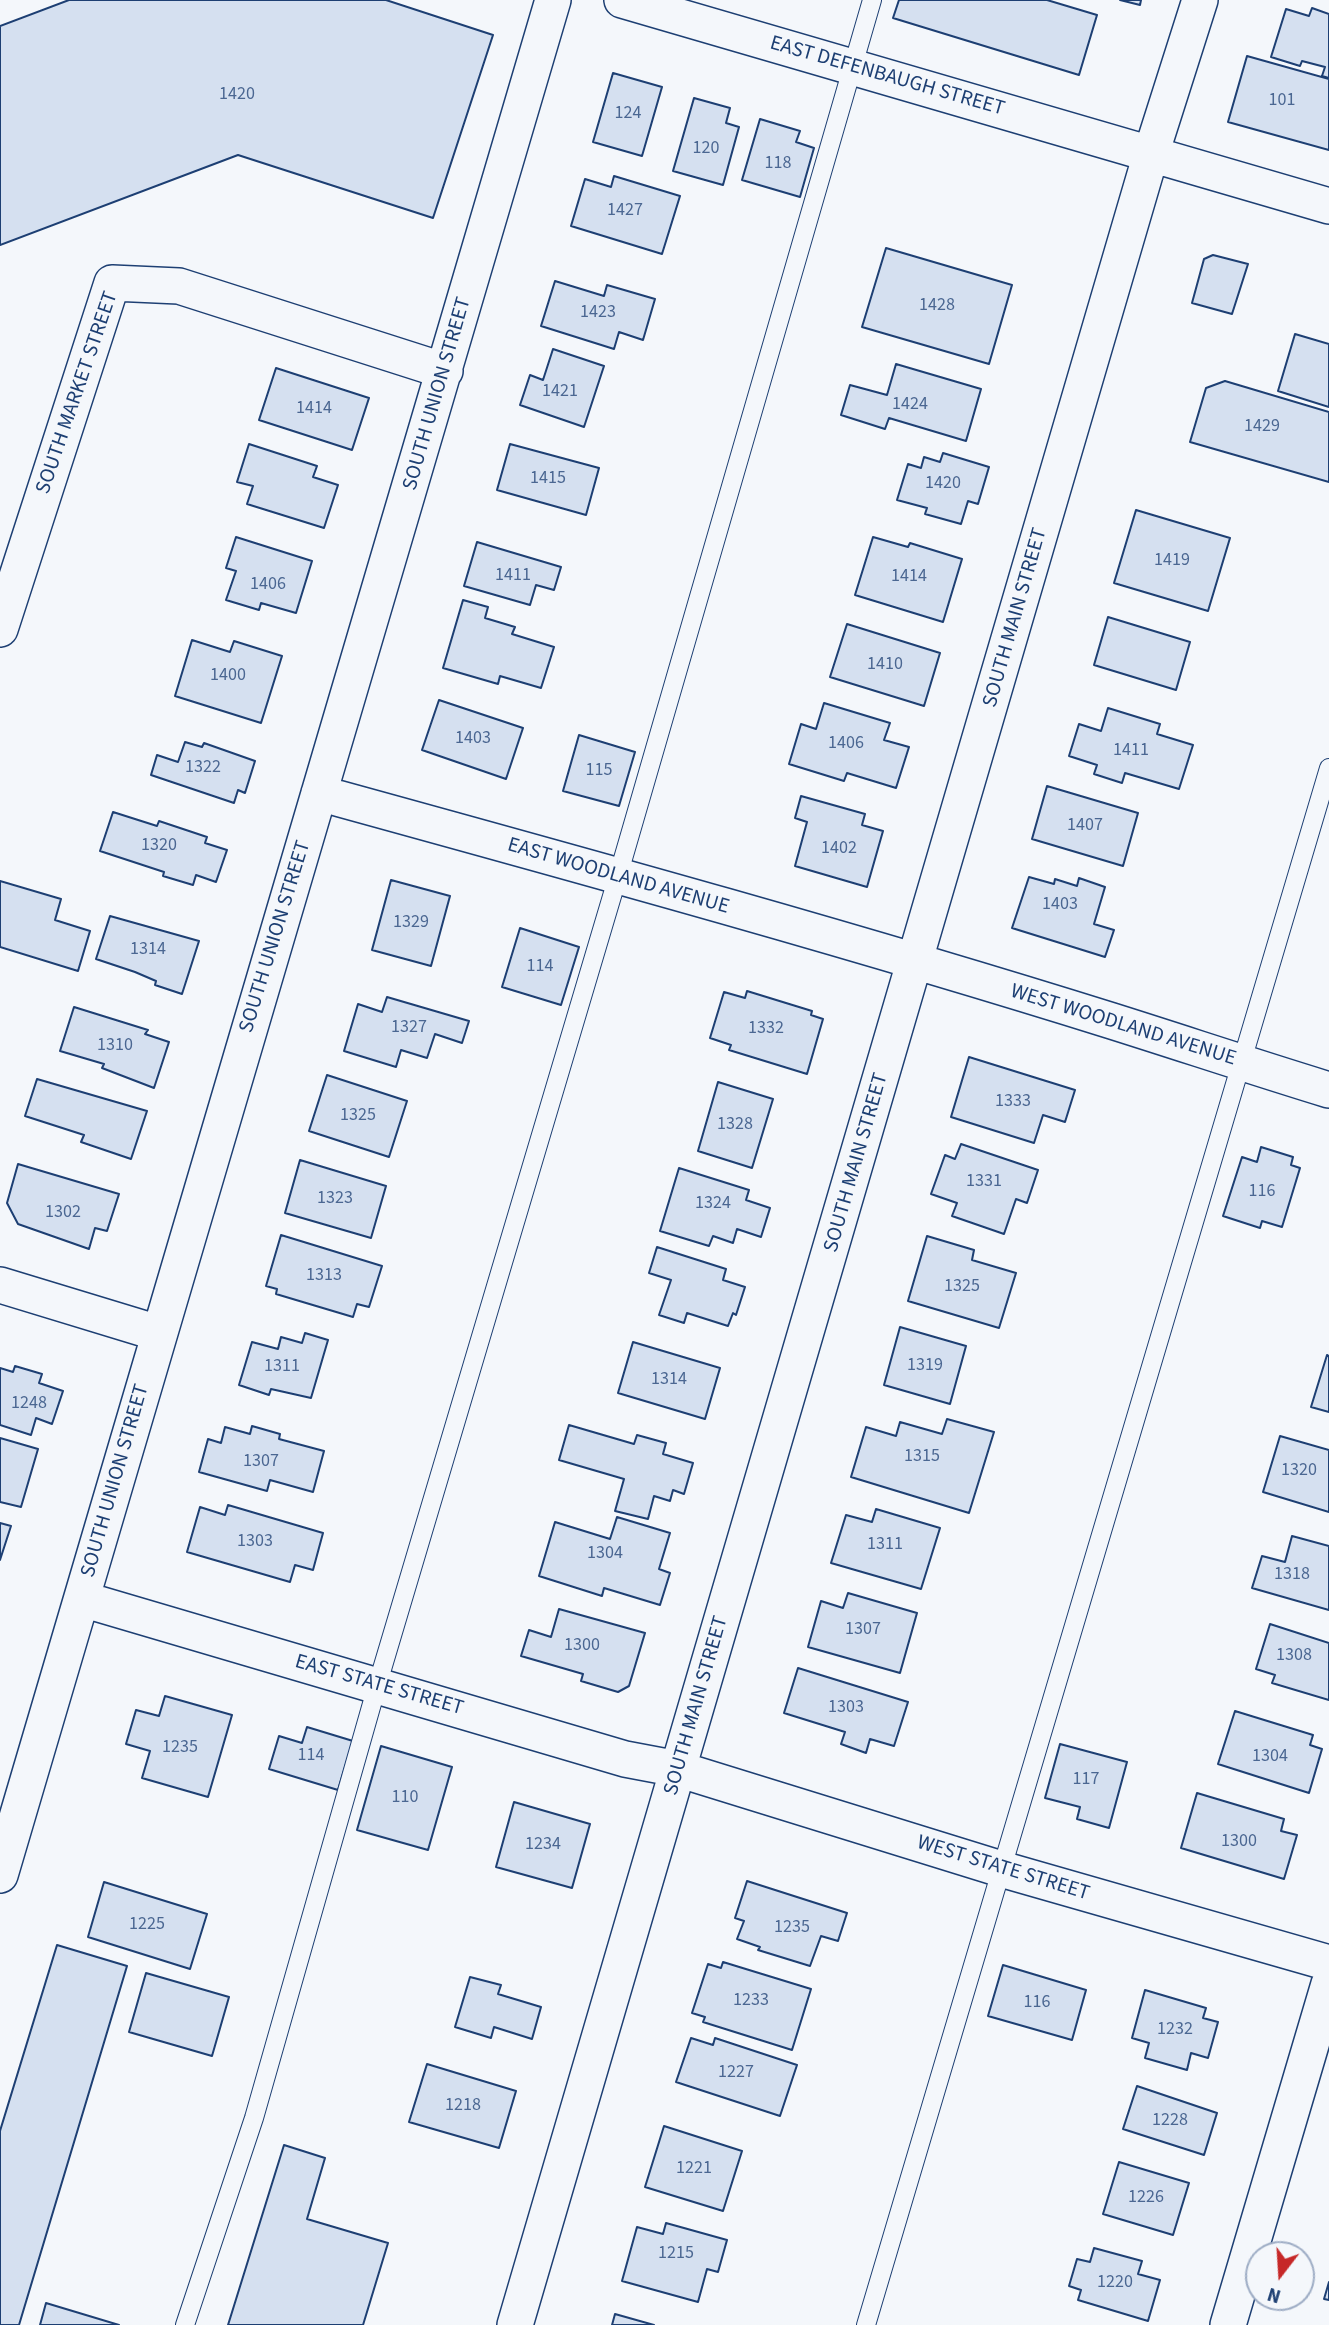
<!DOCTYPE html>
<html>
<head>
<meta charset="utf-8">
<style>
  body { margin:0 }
  #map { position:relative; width:1329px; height:2325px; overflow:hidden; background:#f4f7fb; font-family:"Source Sans 3",sans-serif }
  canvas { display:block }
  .north { position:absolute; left:1245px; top:2241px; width:70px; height:70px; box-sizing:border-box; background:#f4f7fb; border:2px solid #9eadc5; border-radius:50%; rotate:197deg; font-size:19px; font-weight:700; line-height:28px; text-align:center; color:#1d3f73 }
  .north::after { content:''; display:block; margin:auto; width:24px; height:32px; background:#c62828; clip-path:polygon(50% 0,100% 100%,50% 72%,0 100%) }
</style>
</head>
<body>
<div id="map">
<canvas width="1329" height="2325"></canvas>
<div class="north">N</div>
</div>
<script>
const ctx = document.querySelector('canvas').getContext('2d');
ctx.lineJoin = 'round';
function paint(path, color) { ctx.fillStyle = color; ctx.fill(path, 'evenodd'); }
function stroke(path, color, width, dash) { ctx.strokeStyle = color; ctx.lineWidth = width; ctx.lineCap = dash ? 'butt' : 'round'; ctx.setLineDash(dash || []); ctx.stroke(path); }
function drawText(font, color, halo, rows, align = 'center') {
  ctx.font = font + ' "Source Sans 3",sans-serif'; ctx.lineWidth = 5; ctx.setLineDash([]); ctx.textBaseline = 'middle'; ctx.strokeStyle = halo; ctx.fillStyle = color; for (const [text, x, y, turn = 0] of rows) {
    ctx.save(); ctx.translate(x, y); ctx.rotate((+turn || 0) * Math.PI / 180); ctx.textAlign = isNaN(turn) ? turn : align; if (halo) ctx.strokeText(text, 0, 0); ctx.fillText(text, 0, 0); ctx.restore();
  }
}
const building = new Path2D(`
  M69 0H386L493 35 433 218 238 155 0 245V26Z
  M899 0H1047L1097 15 1079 75 893 18Z
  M1120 0H1141L1140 5Z
  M1312 8 1329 14V78L1322 76 1325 67 1302 61 1300 66 1271 57 1286 9 1309 16Z
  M1247 56 1329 79V150L1228 122Z
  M613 73 662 87 642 156 593 142Z
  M694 98 730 108 726 123 739 127 723 185 673 171Z
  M760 119 800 131 796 142 814 148 800 197 742 180Z
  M614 176 680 196 662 254 571 226 585 179 611 187Z
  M886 248 1012 285 989 364 862 327Z
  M1213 255 1248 264 1232 314 1192 303 1204 259Z
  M555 281 604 296 607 285 655 299 643 340 619 332 614 349 541 326Z
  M1295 334 1329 344V407L1278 391Z
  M553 349 604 366 584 427 520 405 530 375 543 380Z
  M896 364 981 389 966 441 889 418 885 429 841 415 850 385 887 395Z
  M276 368 369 398 352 450 259 420Z
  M1225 381 1329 412V482L1190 442 1206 388Z
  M249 444 317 466 313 477 338 485 324 528 247 504 253 486 237 482Z
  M510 444 599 468 586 515 497 490Z
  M943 453 989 467 978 504 968 501 961 524 925 514 927 508 897 500 908 464 921 468 924 457 940 462Z
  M1136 510 1230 538 1208 611 1114 583Z
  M236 537 312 561 296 613 261 603 259 610 226 600 236 571 226 568Z
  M873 537 908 547 910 543 962 559 943 622 855 595Z
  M477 542 561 567 554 590 536 585 530 605 464 586Z
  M463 600 488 607 485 618 515 627 512 634 554 647 541 688 500 676 498 684 443 668Z
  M1108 617 1190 642 1176 690 1094 665Z
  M847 624 940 653 924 706 830 677Z
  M192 640 230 652 234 641 282 656 261 723 175 696Z
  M439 700 523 728 506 779 422 750Z
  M824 703 890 723 884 740 909 747 896 788 847 773 844 781 789 764 801 724 816 729Z
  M1108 708 1160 724 1157 734 1193 745 1179 789 1125 773 1122 783 1094 774 1097 765 1069 756 1079 724 1101 731Z
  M579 735 635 752 619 806 563 791Z
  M185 742 202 747 204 743 255 761 245 793 238 790 234 803 151 775 157 755 178 762Z
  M1047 786 1138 813 1123 866 1032 839Z
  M801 796 865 814 862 825 883 831 867 887 795 866 807 822 795 818Z
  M113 812 157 826 159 821 207 837 205 843 227 850 216 882 196 875 193 885 163 876 164 872 100 851Z
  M1029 877 1054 884 1055 879 1077 886 1079 878 1105 887 1094 924 1114 930 1105 957 1012 928Z
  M391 880 450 896 431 966 372 950Z
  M0 881 61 899 55 920 90 931 78 971 0 947Z
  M110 916 199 941 182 994 155 985 156 981 135 972 96 959Z
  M520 928 579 947 561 1005 502 987Z
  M747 991 812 1011 811 1015 823 1019 807 1074 729 1050 731 1045 710 1038 724 992 745 998Z
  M387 997 469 1021 462 1043 435 1034 427 1058 401 1050 396 1067 344 1051 358 1004 382 1012Z
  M74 1007 148 1030 145 1034 169 1042 154 1088 102 1068 104 1064 60 1051Z
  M969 1057 1075 1090 1065 1122 1043 1115 1034 1143 951 1117Z
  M327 1075 407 1101 389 1157 309 1131Z
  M37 1079 147 1111 131 1159 81 1142 84 1135 25 1116Z
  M718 1082 773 1099 752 1168 698 1151Z
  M961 1144 1038 1170 1027 1203 1016 1199 1004 1234 952 1216 957 1203 931 1194 945 1155 955 1159Z
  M1261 1147 1293 1157 1291 1165 1300 1168 1282 1227 1262 1221 1260 1228 1223 1216 1242 1157 1257 1162Z
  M300 1160 386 1186 371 1238 285 1213Z
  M18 1164 119 1194 107 1231 95 1228 89 1249 18 1224 7 1203Z
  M679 1168 749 1190 746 1200 770 1208 761 1237 737 1229 733 1243 713 1236 709 1246 660 1231Z
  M281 1235 382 1266 369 1307 357 1304 353 1317 276 1294 277 1289 266 1286Z
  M927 1236 974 1250 972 1260 1016 1273 999 1328 908 1301Z
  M657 1247 726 1269 723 1280 745 1287 736 1315 733 1313 728 1326 687 1313 684 1323 659 1315 671 1280 649 1273Z
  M900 1327 966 1346 950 1404 884 1385Z
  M305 1333 328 1340 311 1398 271 1389 269 1395 239 1385 252 1342 278 1349 281 1337 302 1343Z
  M633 1342 720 1368 705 1419 618 1393Z
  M1327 1355 1329 1356V1412L1311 1407Z
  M15 1366 42 1374 39 1383 63 1391 52 1424 36 1418 31 1435 0 1425V1368L13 1372Z
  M947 1419 994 1432 969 1513 851 1477 866 1427 896 1436 900 1422 942 1434Z
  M569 1425 634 1444 637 1435 666 1443 663 1454 693 1463 684 1494 673 1490 670 1501 654 1496 648 1519 615 1511 624 1479 559 1460Z
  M252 1426 280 1434 279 1439 324 1451 313 1492 270 1480 267 1491 199 1472 208 1439 221 1443 225 1427 250 1434Z
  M1280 1436 1329 1450V1512L1263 1492Z
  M0 1438 38 1449 21 1507 0 1502Z
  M228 1505 323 1533 313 1570 295 1565 290 1582 187 1552 200 1507 225 1515Z
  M876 1509 940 1528 921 1589 831 1563 846 1515 872 1522Z
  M617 1517 670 1533 659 1569 670 1573 660 1605 604 1588 602 1596 539 1576 555 1522 610 1539Z
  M0 1523 11 1526 0 1560Z
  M1292 1536 1329 1546V1610L1252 1588 1262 1556 1285 1562Z
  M848 1593 917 1613 900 1673 808 1647 821 1601 843 1608Z
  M559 1609 645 1633 629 1686 618 1692 581 1681 583 1674 521 1656 529 1630 551 1637Z
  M1270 1624 1329 1643V1700L1272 1683 1275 1675 1256 1669Z
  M798 1668 908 1702 894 1746 870 1739 866 1753 841 1744 845 1732 784 1713Z
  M165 1696 232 1715 208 1797 142 1778 150 1751 126 1744 136 1710 159 1716Z
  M1235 1711 1313 1735 1310 1745 1322 1749 1309 1793 1218 1764Z
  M307 1727 353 1741 338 1790 269 1769 279 1736 302 1743Z
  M1060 1744 1127 1762 1109 1828 1077 1819 1080 1807 1045 1798Z
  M381 1746 452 1767 428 1850 357 1830Z
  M1197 1793 1284 1819 1281 1831 1297 1835 1284 1879 1181 1848Z
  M514 1802 590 1824 572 1888 496 1867Z
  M747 1881 847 1913 838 1941 821 1936 810 1966 758 1950 760 1947 737 1939 744 1921 735 1918Z
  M104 1882 207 1914 190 1969 88 1937Z
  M57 1945 127 1966 19 2325H0V2131Z
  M723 1962 811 1989 792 2050 703 2022 705 2017 692 2013 708 1964 721 1968Z
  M1003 1965 1086 1990 1072 2040 988 2016Z
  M146 1973 229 1997 212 2056 129 2032Z
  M470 1977 501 1985 498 1994 541 2007 532 2039 494 2027 491 2038 455 2027Z
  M1145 1990 1206 2008 1203 2018 1218 2022 1208 2058 1191 2053 1187 2070 1145 2058 1149 2043 1132 2038Z
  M691 2038 713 2045 715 2038 797 2065 780 2116 676 2082Z
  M427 2064 516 2091 499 2148 409 2122Z
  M1137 2086 1217 2113 1204 2155 1123 2129Z
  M664 2126 742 2151 723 2211 645 2187Z
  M284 2145 325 2158 307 2219 388 2243 363 2325H228Z
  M1119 2162 1189 2183 1173 2235 1103 2214Z
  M666 2223 727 2240 718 2272 707 2269 698 2302 622 2281 637 2227 663 2234Z
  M1094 2248 1142 2261 1138 2274 1160 2280 1148 2321 1078 2300 1081 2290 1069 2286 1077 2259 1090 2262Z
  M1329 2282V2300L1324 2299Z
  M46 2303 119 2325H40Z
  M615 2314 654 2325H612Z`);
paint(building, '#d5e0f0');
stroke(building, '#1d3f73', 2);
const lane = new Path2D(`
  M185 2325 254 2118 377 1686 618 876 872 0
  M866 2325 1329 768`);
const street = new Path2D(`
  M622 0 1329 206
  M0 629 112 283 179 286 445 371
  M319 793C584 866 850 939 1112 1021 1185 1044 1257 1068 1329 1090
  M0 1285 158 1333
  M82 1599 625 1759 678 1769 1001 1869 1329 1963
  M0 1875 553 0
  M515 2325 1151 154 1200 0
  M1228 2325 1329 1984`);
stroke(lane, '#1d3f73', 20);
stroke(street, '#1d3f73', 38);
stroke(lane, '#f4f7fb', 18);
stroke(street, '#f4f7fb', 35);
drawText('18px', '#4b6792', null, [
  ["1420",237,95],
  ["101",1282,101],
  ["124",628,114],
  ["120",706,149],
  ["118",778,164],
  ["1427",625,211],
  ["1428",937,306],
  ["1423",598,313],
  ["1421",560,392],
  ["1424",910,405],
  ["1414",314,409],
  ["1429",1262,427],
  ["1415",548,479],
  ["1420",943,484],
  ["1419",1172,561],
  ["1411",513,576],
  ["1414",909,577],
  ["1406",268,585],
  ["1410",885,665],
  ["1400",228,676],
  ["1403",473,739],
  ["1406",846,744],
  ["1411",1131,751],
  ["1322",203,768],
  ["115",599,771],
  ["1407",1085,826],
  ["1320",159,846],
  ["1402",839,849],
  ["1403",1060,905],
  ["1329",411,923],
  ["1314",148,950],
  ["114",540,967],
  ["1327",409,1028],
  ["1332",766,1029],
  ["1310",115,1046],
  ["1333",1013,1102],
  ["1325",358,1116],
  ["1328",735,1125],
  ["1331",984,1182],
  ["116",1262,1192],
  ["1323",335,1199],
  ["1324",713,1204],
  ["1302",63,1213],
  ["1313",324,1276],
  ["1325",962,1287],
  ["1319",925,1366],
  ["1311",282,1367],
  ["1314",669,1380],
  ["1248",29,1404],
  ["1315",922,1457],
  ["1307",261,1462],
  ["1320",1299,1471],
  ["1303",255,1542],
  ["1311",885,1545],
  ["1304",605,1554],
  ["1318",1292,1575],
  ["1307",863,1630],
  ["1300",582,1646],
  ["1308",1294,1656],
  ["1303",846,1708],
  ["1235",180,1748],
  ["114",311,1756],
  ["1304",1270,1757],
  ["117",1086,1780],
  ["110",405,1798],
  ["1300",1239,1842],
  ["1234",543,1845],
  ["1225",147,1925],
  ["1235",792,1928],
  ["1233",751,2001],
  ["116",1037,2003],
  ["1232",1175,2030],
  ["1227",736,2073],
  ["1218",463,2106],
  ["1228",1170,2121],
  ["1221",694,2169],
  ["1226",1146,2198],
  ["1215",676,2254],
  ["1220",1115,2283]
]);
drawText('21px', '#1d3f73', '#f4f7fb', [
  ["EAST DEFENBAUGH STREET",887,77,16],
  ["SOUTH MARKET STREET",78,393,-71],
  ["SOUTH UNION STREET",438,394,-74],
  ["SOUTH MAIN STREET",1016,618,-74],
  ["EAST WOODLAND AVENUE",618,877,16],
  ["SOUTH UNION STREET",276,937,-73],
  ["WEST WOODLAND AVENUE",1123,1026,17],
  ["SOUTH MAIN STREET",857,1163,-74],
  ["SOUTH UNION STREET",116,1481,-74],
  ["EAST STATE STREET",379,1686,16],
  ["SOUTH MAIN STREET",697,1706,-74],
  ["WEST STATE STREET",1003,1869,17]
]);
</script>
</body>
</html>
